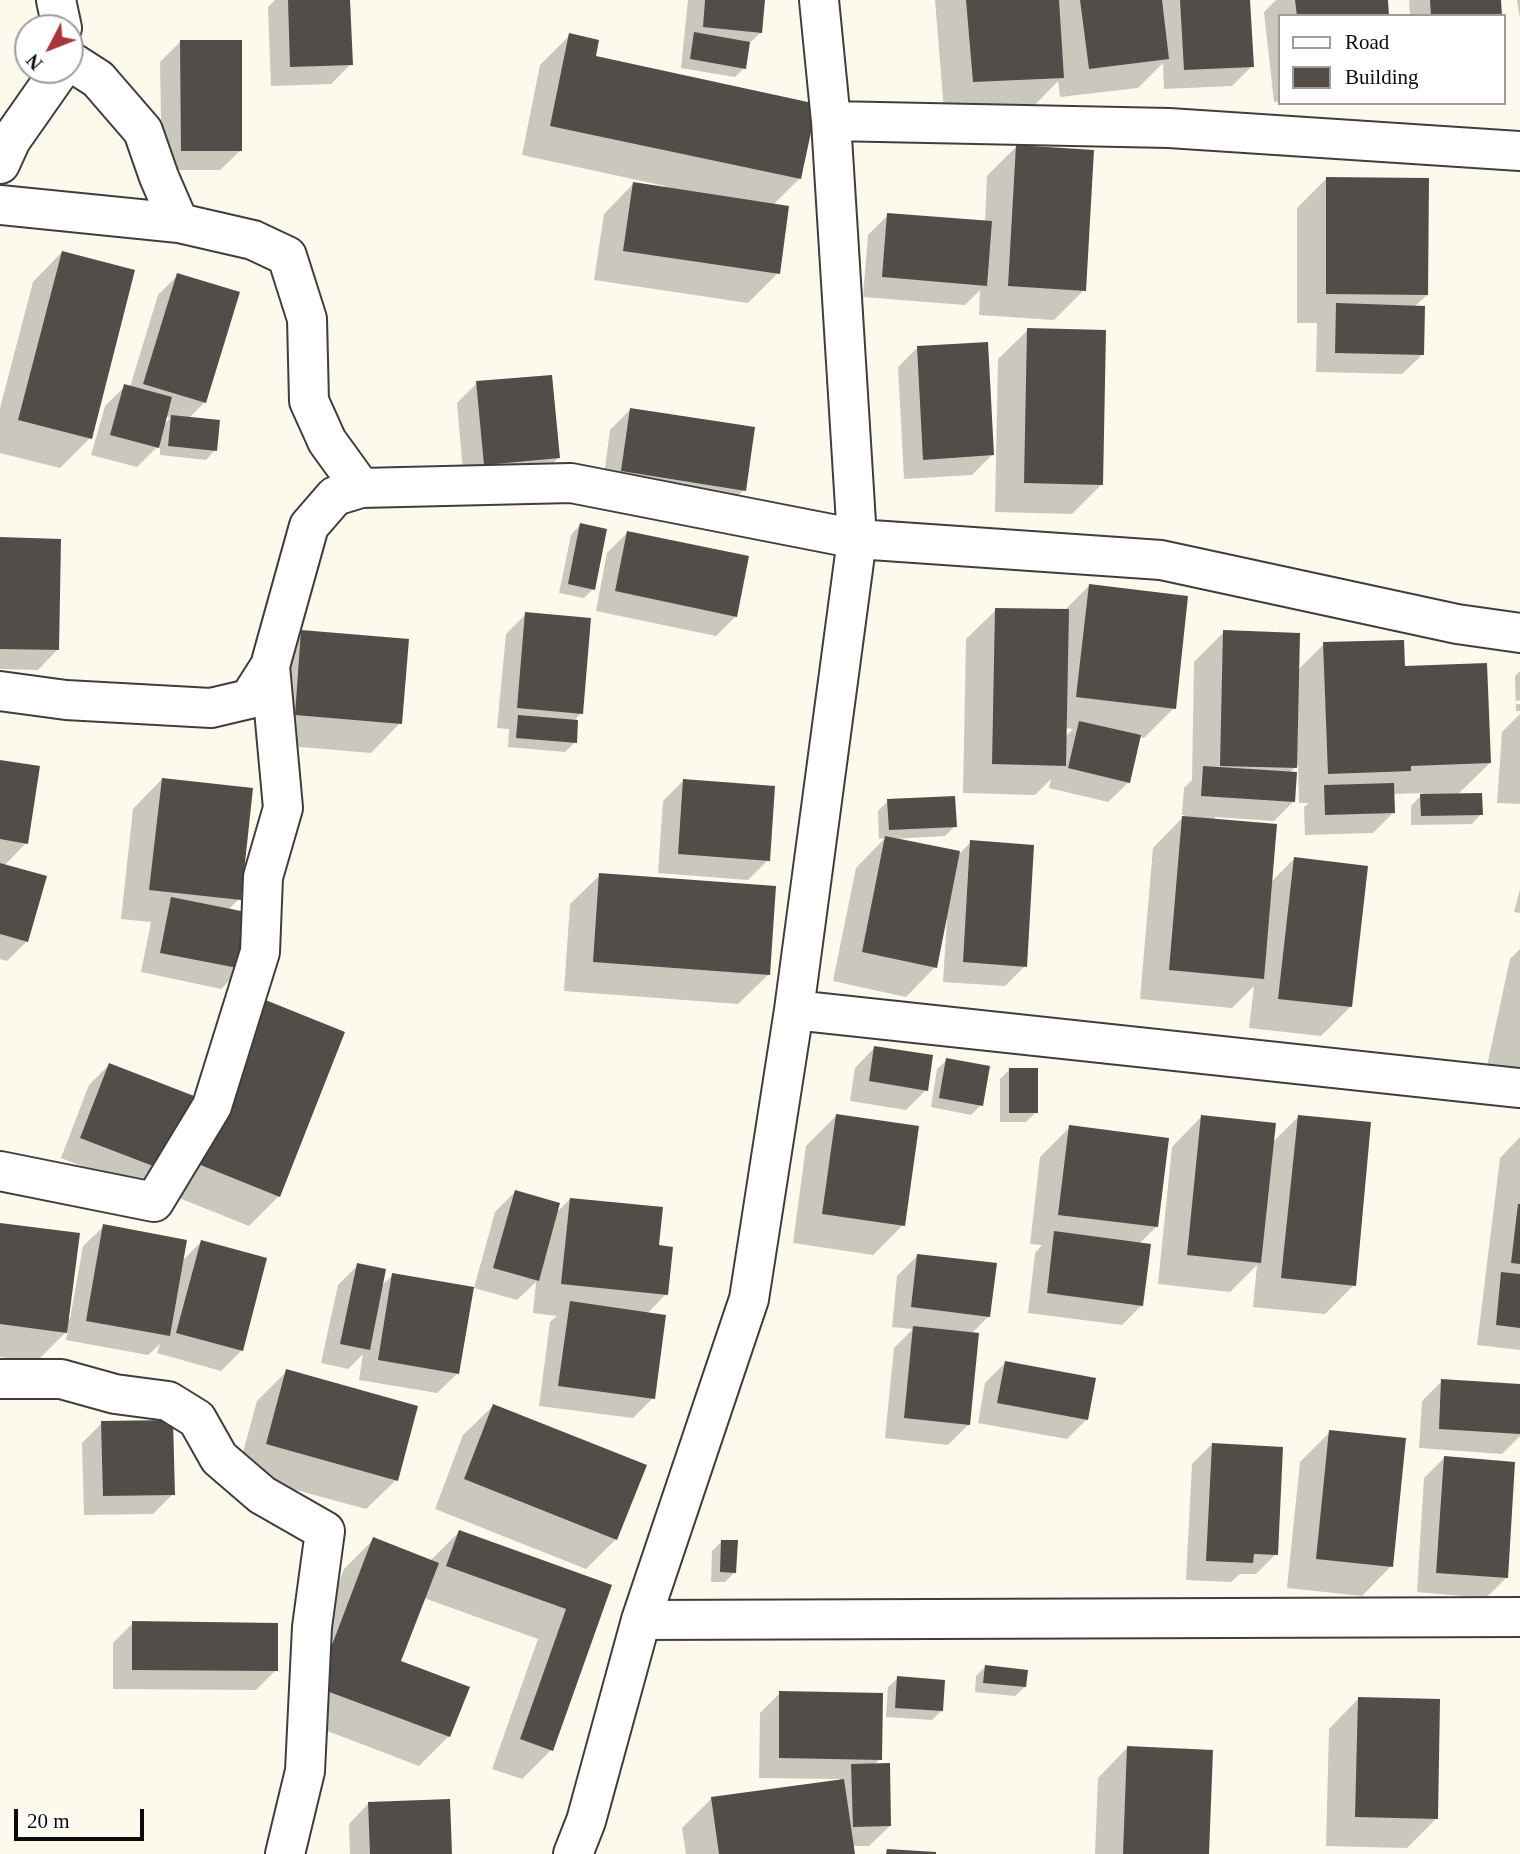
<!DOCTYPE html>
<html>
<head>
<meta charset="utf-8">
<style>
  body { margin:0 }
  #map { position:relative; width:1520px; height:1854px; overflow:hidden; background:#fdf9ec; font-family:Georgia,serif }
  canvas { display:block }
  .legend { position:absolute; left:1278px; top:14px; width:228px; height:91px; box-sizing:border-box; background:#fff; border:2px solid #9d9d9d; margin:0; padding:9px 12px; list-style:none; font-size:21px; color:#0b0b0b }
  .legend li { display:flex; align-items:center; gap:14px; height:35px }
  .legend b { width:35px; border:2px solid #9d9d9d }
  .north { position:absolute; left:14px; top:14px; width:70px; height:70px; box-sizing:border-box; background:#fff; border:2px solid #9d9d9d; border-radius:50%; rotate:228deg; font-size:19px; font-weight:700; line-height:28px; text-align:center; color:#0b0b0b }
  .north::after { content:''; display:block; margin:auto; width:24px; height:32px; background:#a9363f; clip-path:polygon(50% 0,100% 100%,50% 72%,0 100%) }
  .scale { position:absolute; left:14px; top:1809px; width:130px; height:32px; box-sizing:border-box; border:4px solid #0b0b0b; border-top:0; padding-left:9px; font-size:21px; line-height:24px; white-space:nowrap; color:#0b0b0b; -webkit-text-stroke:5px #fff; paint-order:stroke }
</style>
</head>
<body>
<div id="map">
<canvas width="1520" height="1854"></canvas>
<ul class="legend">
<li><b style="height:9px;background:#fff"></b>Road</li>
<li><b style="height:19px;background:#534d49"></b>Building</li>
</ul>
<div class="north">N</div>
<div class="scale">20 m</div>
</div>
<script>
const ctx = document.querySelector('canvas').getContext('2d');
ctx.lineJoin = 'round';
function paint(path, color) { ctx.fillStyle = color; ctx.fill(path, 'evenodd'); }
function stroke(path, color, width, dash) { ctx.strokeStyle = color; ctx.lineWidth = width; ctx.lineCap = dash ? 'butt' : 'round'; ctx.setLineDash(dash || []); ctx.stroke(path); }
paint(new Path2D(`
  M275 0H348L351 64 331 84 271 86 268 7Z
  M688 0H763L761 32 748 45 744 68 735 77 681 68Z
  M935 0H1248L1252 66 1232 86 1164 89 1163 63 1138 88 1060 97 1058 81 1033 107 944 111Z
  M1276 0H1386L1388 16H1280V101L1274 102 1264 12Z
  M1409 0H1499L1500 16H1410Z
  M1517 0H1520V19Z
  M570 35 594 58 800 178 773 205 778 273 748 303 594 280 604 214 633 184 664 188 665 186 522 155 540 65Z
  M180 42 241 150 220 170H162L160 62Z
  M1017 146 1084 290 1054 320 979 315 980 290 965 305 863 297 868 235 888 215 985 222 987 176Z
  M1327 178 1427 295 1414 307 1423 354 1402 374 1316 372 1317 323H1297V208Z
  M62 252 90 438 60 468 0 453V408L33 282Z
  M178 275 205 402 188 419 215 450 206 460 160 455V444L137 467 91 455 105 406 125 386 130 387 158 295ZM165 416 170 418 163 426Z
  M1028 330 1101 485 1072 514 995 512 998 359Z
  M918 347 992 455 972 475 904 479 898 367Z
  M477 383 558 458 538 478 464 484 457 403Z
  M630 410 744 490 724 510 602 491 610 430Z
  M580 525 593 589 584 598 559 593 571 535Z
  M627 533 736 616 716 636 596 611 607 553Z
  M0 539 58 649 38 670 0 669Z
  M1089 586 1174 708 1144 738 1139 737 1129 782 1108 802 1049 788 1051 779 1035 795 963 793 966 639 996 610 1064 611ZM1065 728 1073 729 1065 737Z
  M526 614 581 713 574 721 575 742 565 752 508 747 509 729 497 728 506 634Z
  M302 632 400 723 371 753 266 744 272 661Z
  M1224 632 1297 671 1324 644 1403 668 1490 763 1457 795 1481 814 1472 824 1411 825V806L1423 793 1393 794 1394 812 1373 833 1305 835 1304 807 1309 803H1299L1298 765 1289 773 1294 801 1274 821 1215 817V821L1270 883 1294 859 1351 1006 1321 1036 1249 1028 1254 986 1232 1008 1140 999 1153 848 1185 815H1182L1184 788 1192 780 1194 662Z
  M1520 671V700L1516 701V704H1520V711H1516L1515 676Z
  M1520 714V804L1497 803 1502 732Z
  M0 762 26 843 4 866 27 941 7 961 0 959Z
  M162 779 239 899 228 910 241 969 221 989 141 972 151 922 121 919 133 809Z
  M683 781 768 860 748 880 658 873 663 801Z
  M888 801 955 826 945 836 893 839 960 853 971 842 1025 966 1005 986 943 982 947 919 945 918 935 967 906 997 833 981 856 868 885 838 879 839 878 811Z
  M600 875 768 975 738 1004 564 991 570 904Z
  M1520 889V913L1514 912Z
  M1520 949V1074L1487 1066 1510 959Z
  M234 1031 279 1196 249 1226 169 1194Z
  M875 1047 926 1090 906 1110 850 1101 855 1068Z
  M947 1060 981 1105 971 1115 931 1107 937 1069Z
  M109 1065 192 1097 144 1190 61 1158 89 1085Z
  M1010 1069 1036 1112 1026 1122H1000V1079Z
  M836 1116 903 1225 873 1255 793 1243 806 1146Z
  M1201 1117 1272 1143 1298 1117 1354 1285 1325 1314 1253 1307 1257 1265 1230 1292 1158 1284 1172 1147Z
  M1070 1127 1157 1226 1139 1244 1142 1305 1122 1325 1028 1313 1035 1253 1042 1245 1030 1244 1040 1157Z
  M1520 1137V1350L1477 1345 1500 1158Z
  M515 1192 555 1214 570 1199 657 1247 666 1294 647 1314 653 1398 633 1418 539 1406 550 1322 557 1316 533 1313 536 1282 517 1300 474 1288 495 1212Z
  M0 1224 67 1319H70L83 1246 104 1226 181 1262 201 1242 264 1259 241 1351 221 1371 157 1353 160 1344 148 1355 66 1340 68 1330 36 1362 0 1357Z
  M917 1256 989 1316 971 1334 968 1425 948 1445 885 1438 894 1348 913 1329 892 1327 897 1276Z
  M358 1265 381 1286 393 1275 458 1373 437 1393 359 1380 363 1354 348 1369 321 1363 338 1285Z
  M1005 1363 1087 1419 1067 1439 978 1423 985 1383Z
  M287 1371 396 1480 366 1509 237 1474 257 1401Z
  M1442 1381 1520 1386V1436L1502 1454 1419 1448 1422 1401Z
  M493 1406 616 1539 586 1569 435 1509 463 1435Z
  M102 1423 173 1494 153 1514 84 1515 82 1443Z
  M1330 1432 1391 1566 1362 1596 1287 1588 1300 1462Z
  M1212 1444 1276 1554 1256 1574H1240L1231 1582 1186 1580 1192 1464Z
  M1444 1458 1506 1578 1486 1598 1417 1592 1424 1478Z
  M459 1532 609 1586 551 1750 522 1779 492 1769 538 1639 424 1598 399 1662 449 1736 419 1766 288 1716 344 1569 374 1539 430 1561Z
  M722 1541 734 1573 725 1582H711L712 1551Z
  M133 1623 276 1670 256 1690 113 1689V1643Z
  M986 1666 1025 1687 1015 1696 975 1692 976 1676Z
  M898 1678 942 1710 932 1720 886 1717 888 1687Z
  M780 1693 880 1759 874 1765 890 1826 869 1846H852L853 1854H686L682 1828 712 1798 840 1781V1779L759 1778 760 1713Z
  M1358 1699 1437 1818 1407 1848 1326 1846 1329 1729Z
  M1127 1748 1207 1854H1095L1098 1778Z
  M369 1803 450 1854H350L349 1824Z`), '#0003');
paint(new Path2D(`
  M288 0H350L353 65 290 67Z
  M705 0H765L762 33 703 27Z
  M966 0H1059L1064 78 973 82Z
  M1080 0H1162L1169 59 1089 69Z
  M1180 0H1250L1254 67 1184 70Z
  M1295 0H1388L1389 16H1297Z
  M1430 0H1501L1502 16H1431Z
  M694 32 750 42 746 69 690 59Z
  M569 33 599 40 596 56 817 104 801 179 550 126Z
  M180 40H242V151H181Z
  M1016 145 1094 150 1086 291 1008 286Z
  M1326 177 1429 178 1428 295 1326 294Z
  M633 182 789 206 780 274 623 251Z
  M887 213 992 221 987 286 882 277Z
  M62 251 135 270 92 439 18 420Z
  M177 273 240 292 206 403 143 384Z
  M1336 303 1425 306 1424 355 1335 353Z
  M1027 328 1106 330 1103 485 1024 483Z
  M988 342 994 455 923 460 917 346Z
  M552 375 560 458 484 465 476 381Z
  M124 384 172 397 159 448 110 435Z
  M630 408 755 427 746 491 621 471Z
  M171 415 220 420 217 451 168 446Z
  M580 523 607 529 595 590 568 584Z
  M627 531 749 556 737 617 615 591Z
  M0 537 61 539 59 650 0 649Z
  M1089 584 1188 596 1176 709 1076 697Z
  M995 608 1069 609 1066 766 992 764Z
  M525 612 591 618 583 714 517 708Z
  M301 630 409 639 402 724 295 715Z
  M1223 630 1300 633 1297 768 1220 766Z
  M1404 640 1405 666 1487 663 1491 763 1411 766V771L1328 774 1323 642Z
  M518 715 578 720 577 743 516 738Z
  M1079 721 1141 735 1130 783 1068 768Z
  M0 760 40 766 28 844 0 839Z
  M1203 766 1297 772 1295 802 1201 796Z
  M162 778 253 788 241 900 149 890Z
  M683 779 775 786 770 861 678 854Z
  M1394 783 1395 813 1325 815 1324 785Z
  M1482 793 1483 815 1421 816 1420 794Z
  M955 796 957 827 889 830 887 799Z
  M1182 816 1277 824 1264 979 1169 970Z
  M885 836 960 851 937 968 862 952Z
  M970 840 1034 845 1027 967 963 962Z
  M1294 857 1368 866 1352 1007 1278 999Z
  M0 863 47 876 28 942 0 934Z
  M599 873 776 886 770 975 593 962Z
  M171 897 251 913 243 969 160 953Z
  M263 999 345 1032 280 1197 198 1164Z
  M874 1046 933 1055 928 1091 869 1081Z
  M946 1058 990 1066 983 1106 939 1098Z
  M109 1063 194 1096 166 1171 80 1138Z
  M1009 1068H1038V1113H1009Z
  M836 1114 919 1126 905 1226 822 1214Z
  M1201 1115 1276 1123 1261 1263 1187 1255Z
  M1298 1115 1371 1122 1356 1286 1281 1278Z
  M1069 1125 1169 1138 1158 1227 1058 1215Z
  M515 1190 560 1203 539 1281 493 1268Z
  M570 1198 663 1207 659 1245 673 1247 668 1295 561 1284Z
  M1518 1204H1520V1264L1511 1263Z
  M0 1223 80 1233 67 1333 0 1324Z
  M103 1224 187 1240 170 1336 86 1321Z
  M1054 1231 1151 1244 1143 1306 1047 1293Z
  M201 1240 267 1258 243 1351 176 1333Z
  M917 1254 997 1263 990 1317 911 1307Z
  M357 1263 386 1269 370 1350 340 1344Z
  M1501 1272 1520 1274V1328L1496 1325Z
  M392 1273 474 1287 459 1374 378 1360Z
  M570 1301 666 1315 655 1399 558 1386Z
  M913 1326 979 1333 970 1425 904 1418Z
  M1005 1361 1096 1378 1088 1420 997 1403Z
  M286 1369 418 1406 398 1481 266 1444Z
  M1441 1379 1520 1384V1434L1439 1429Z
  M493 1404 647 1465 617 1540 464 1479Z
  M173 1420 175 1495 103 1496 101 1421Z
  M1329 1430 1406 1438 1393 1567 1316 1559Z
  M1212 1443 1283 1447 1278 1555 1254 1554 1253 1563 1206 1561Z
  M1444 1456 1515 1462 1508 1578 1436 1573Z
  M459 1530 612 1585 553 1751 520 1739 566 1609 446 1566Z
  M373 1537 439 1563 401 1661 470 1687 450 1737 316 1687Z
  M721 1540H738L736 1573 720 1572Z
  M132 1621 278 1623V1671L132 1670Z
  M985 1665 1028 1670 1026 1687 983 1683Z
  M897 1676 945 1680 943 1711 895 1708Z
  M779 1691 883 1693 882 1760 779 1758Z
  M1358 1697 1440 1699 1438 1819 1355 1817Z
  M1127 1746 1213 1750 1209 1854H1123Z
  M890 1763 891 1826 853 1827 851 1764Z
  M844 1779 855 1854H719L711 1797Z
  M450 1799 452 1854H370L368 1802Z
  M887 1849 936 1852V1854H886Z`), '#534d49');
const street = new Path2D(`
  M56 0 62 28
  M70 61 98 79 143 131 159 177 179 223
  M831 121 1169 128 1520 151
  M0 164 11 140 60 70
  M0 205 179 223 253 240 287 256 307 319 309 401 327 441 361 488
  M0 691 66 700 211 708 249 699 270 666 309 526 335 496 361 488 571 483 857 539 1161 560 1457 624 1520 633
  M794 1010 1520 1088
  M0 1171 154 1202 212 1106 260 952 263 877 283 808 270 666
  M0 1379H61L115 1394 168 1401 197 1419 219 1458 262 1495 325 1531 312 1627 305 1771 285 1854
  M641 1620 1520 1617
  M573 1854 586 1821 641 1620 749 1299 794 1010 857 539 831 121 819 0`);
stroke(street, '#3e3e3e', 42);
stroke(street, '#fff', 38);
</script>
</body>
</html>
